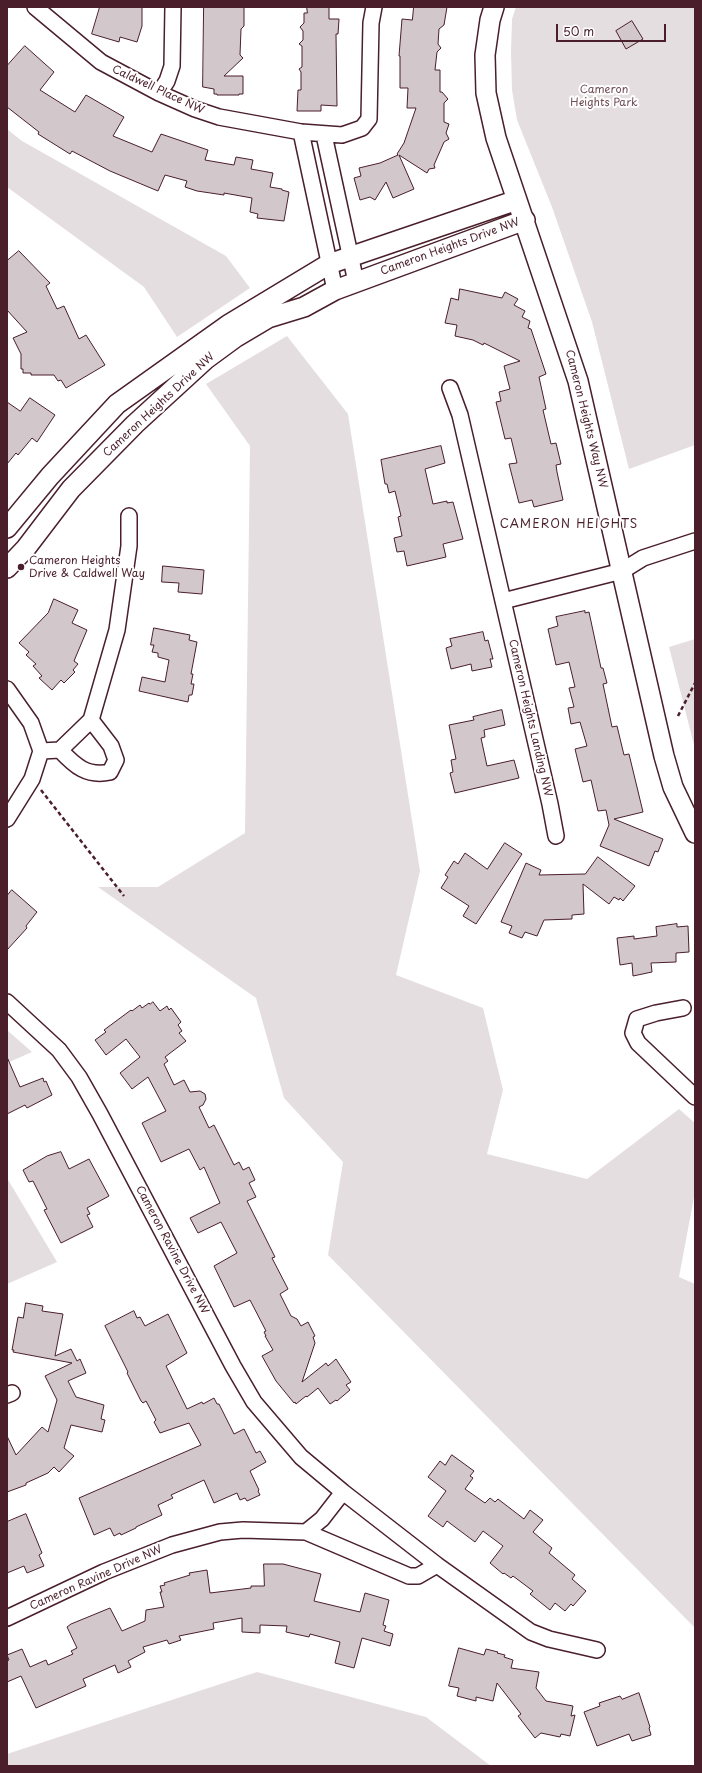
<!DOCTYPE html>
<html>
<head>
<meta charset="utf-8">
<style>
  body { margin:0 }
  #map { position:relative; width:702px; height:1773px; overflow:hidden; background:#fff; font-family:"Playpen Sans",sans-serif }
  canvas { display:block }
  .frame { position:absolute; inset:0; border:8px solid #4a1f2b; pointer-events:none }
  .scale { position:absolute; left:556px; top:24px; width:110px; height:18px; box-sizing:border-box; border:2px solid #4a1f2b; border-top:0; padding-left:5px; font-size:12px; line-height:14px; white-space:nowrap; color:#4a1f2b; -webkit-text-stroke:3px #fff; paint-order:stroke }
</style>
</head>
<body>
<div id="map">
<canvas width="702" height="1773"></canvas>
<div class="frame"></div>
<div class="scale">50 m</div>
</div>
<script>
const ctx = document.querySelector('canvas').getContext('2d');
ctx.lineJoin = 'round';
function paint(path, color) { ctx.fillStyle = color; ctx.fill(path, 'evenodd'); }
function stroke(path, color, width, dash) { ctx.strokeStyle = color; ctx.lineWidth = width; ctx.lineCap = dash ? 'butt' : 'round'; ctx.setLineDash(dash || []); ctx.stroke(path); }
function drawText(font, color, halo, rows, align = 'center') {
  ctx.font = font + ' "Playpen Sans",sans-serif'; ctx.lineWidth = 4; ctx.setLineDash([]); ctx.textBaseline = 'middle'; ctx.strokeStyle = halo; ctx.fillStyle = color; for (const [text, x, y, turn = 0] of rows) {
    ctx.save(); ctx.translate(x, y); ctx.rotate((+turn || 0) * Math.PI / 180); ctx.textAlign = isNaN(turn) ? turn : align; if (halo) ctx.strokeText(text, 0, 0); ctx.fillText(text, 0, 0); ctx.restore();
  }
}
paint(new Path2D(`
  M516 7H695V445L629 469 592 322 552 207 517 120 512 90 511 52 512 19Z
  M7 129 22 141 226 256 250 288 177 337 144 287 7 187Z
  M287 336 348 414 420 871 396 975 483 1008 503 1090 487 1154 587 1179 679 1109 695 1123V1192L679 1277 695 1284V1628L328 1255 343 1162 284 1098 256 998 98 887H158L245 833 250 446 206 384Z
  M695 639V749L669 647Z
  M7 1030 32 1052 7 1063Z
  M7 1178 57 1262 7 1284Z
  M257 1672 426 1717 491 1766H7V1754Z`), '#e5dee0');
const building = new Path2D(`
  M100 7H142V26L137 42 120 37 119 42 92 34Z
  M204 7H244V26L241 29 240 55 243 58 224 76H243V94H239V95H217V94H214V89L203 87Z
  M307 7H329V19H339L338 34H336L337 106 321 105V111H297L298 90H301V72L299 69 302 67V46L299 44 303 40V31L300 27 304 23V13H307Z
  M414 7H447L444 25 439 29 438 44 441 48 437 52 435 70H440V92H442L448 99 444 103V122L449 124 446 133 449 139 444 142 434 165 435 168 429 169 427 173 399 155 414 189 393 198 386 182 375 200 370 197 360 200 354 178 361 176 359 168 380 163 398 155 397 154 404 143 416 108H407L408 88H400V56H399L402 19 412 20Z
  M632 21 643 39 626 49 616 31Z
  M25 46 54 72 40 90 75 112 86 95 124 117 113 136 152 152 161 134 208 150 205 160 234 165 236 157 253 160 251 169 273 173 270 187 282 189V190L289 192 284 221 257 218 258 214 250 212 252 198 224 193V195L197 191 185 187 187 181 165 175 158 191 110 171 72 151 70 154 38 134 39 132 7 107V66Z
  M19 251 50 283 46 286 57 309 64 306 79 339 86 335 105 365 66 388 61 380 58 381 54 375H31V373H23V369H21V354L13 338 27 332 7 310V261Z
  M460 289 502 298 505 292 518 299 514 305 525 311 522 317 530 321 528 328 531 329 546 374 539 377 546 409 543 410 551 444 556 443 561 464 556 465 557 472 563 500 534 507 532 500 519 503 509 464 517 463 511 438 505 439 496 402 501 401 499 392 510 389 504 366 520 361 484 343 483 345 473 340 455 336 457 325 445 323 451 298 458 300Z
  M30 398 55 415 37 442 32 438 18 455 16 453 7 464V402L20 411Z
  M441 446 445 463 425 469 433 504 447 501V503L453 502 463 539 443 544 446 557 407 566 404 551 397 552 394 538 402 536 398 517 401 516 395 491 389 493 387 484H385L381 460Z
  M163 566 204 570 202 594 178 592 179 583 162 582Z
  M54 599 78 610 72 623 87 630 74 661 78 664 73 670 75 672 64 683 61 680 52 690 39 678 42 676 33 666 36 664 26 655 29 652 19 643 48 613Z
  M585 611V613L589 612 601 668H603L607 683 603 684 612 727 617 726 624 755 629 754 643 812 614 819 663 839 658 852 655 851 649 866 600 846 609 825 606 810 598 811 591 780 583 782 575 749 587 746 580 722 571 724 568 708 574 707 569 688 575 687 569 662 556 665 548 629 558 626 556 617Z
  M154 628 190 635 189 640 197 642 191 674H193L191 684H194L192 695H189L188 702 139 691 142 677 165 682 169 660 158 657V653L152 652 154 645H151Z
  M483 632 485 641 488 640 493 659H490L492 667 472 671 471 664 451 669 446 648 452 646 450 639Z
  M502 710 505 725 484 730 485 737 481 738 487 766 514 760 519 778 455 793 450 773 453 772 451 760 456 759 449 725 474 720 473 717Z
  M505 843 522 854 476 924 463 916 469 906 441 888 448 877 445 875 454 861 458 864 465 853 487 869Z
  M598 857 635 886 623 901 620 898 619 900 614 897 609 904 583 884 584 914 572 915V919L544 920 537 936 525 932 522 938 509 933 512 926 501 922 526 863 541 870 539 875 585 874Z
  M12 890 37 912 26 926 27 928 7 950V896Z
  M677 924V927L688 926 689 952 676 953V962L651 963 652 972 633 976 632 963 620 965 617 938 634 936V939L657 936 656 927Z
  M153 1002 160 1011 167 1006 169 1010 171 1008 181 1022 178 1025 182 1031 179 1033 186 1041 165 1057 168 1061 164 1064 174 1085 184 1080 190 1092 200 1091 205 1094 206 1099 203 1105 199 1107 209 1128 214 1125 234 1165 239 1162 243 1170 249 1167 255 1180 249 1183 256 1197 247 1201 275 1257 272 1258 288 1289 280 1294 291 1316 297 1319 301 1326 308 1322 315 1336 313 1337 315 1343 302 1382 326 1363 328 1366 336 1359 351 1382 346 1385 350 1390 337 1401 336 1400 330 1404 318 1388 307 1397 306 1396 296 1404 295 1402 294 1403 276 1381 262 1356 273 1350 265 1336H266L264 1332 266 1331 250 1300 234 1307 214 1266 237 1253 221 1222 198 1233 190 1218 220 1203 204 1167 200 1170 189 1149 161 1162 142 1123 166 1111 148 1077 132 1089 120 1073 140 1057 126 1039 106 1055 95 1040 106 1032 104 1030 131 1010 132 1011 140 1005 142 1008 149 1003 150 1004Z
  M7 1057 20 1087 43 1078 44 1082 46 1081 52 1095 27 1108 25 1105 7 1114Z
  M61 1152 69 1169 89 1159 109 1196 87 1208 90 1214 87 1215 93 1227 61 1243 44 1210 47 1209 33 1181 29 1182 23 1170 47 1156Z
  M26 1303 43 1306 42 1311 63 1314 55 1356 71 1349 77 1361 80 1359 86 1373 68 1381 76 1397 104 1405 101 1419 105 1420 102 1432 71 1425 64 1448 74 1456 59 1472 54 1467 48 1473 26 1483V1485L7 1492V1436L16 1455 42 1427 48 1432 57 1400 45 1376 72 1363 13 1352 14 1350H12L18 1317 23 1318Z
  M134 1311 137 1318 140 1317 145 1326 168 1314 187 1353 166 1366 187 1409 202 1402 203 1404 214 1398 217 1404H219L234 1434 244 1429 256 1453 260 1451 266 1462 250 1471 259 1490 258 1491 260 1495 247 1501 245 1498 240 1500 237 1493 214 1503 204 1480 171 1495 173 1498 158 1505 162 1515 136 1527V1528L121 1535 120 1533 114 1536 110 1528 94 1535 79 1498 201 1445 189 1423 160 1433 154 1422 156 1420 146 1401 143 1403 141 1401 127 1373 128 1372 105 1326Z
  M452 1455 474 1471 470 1476 473 1478 465 1489 485 1503 490 1498 495 1502 498 1499 524 1519 530 1510 543 1520 533 1532 552 1548 549 1553 575 1575 572 1579 586 1591 573 1606 571 1604 565 1611 555 1603 550 1610 530 1594 533 1591 513 1576 511 1578 504 1573 503 1574 490 1563 503 1546 483 1531 475 1542 447 1521 443 1527 428 1516 446 1491 428 1477 440 1461 445 1465Z
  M26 1514 42 1553 39 1555 44 1566 27 1573 24 1566 7 1573V1522Z
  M264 1564H283L321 1574 314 1601 360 1612 365 1593 389 1600 383 1625 386 1626 384 1631 393 1634 390 1646 362 1638 354 1668 335 1663 340 1642 310 1634 309 1637 286 1632 287 1626 260 1625V1633L242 1632V1618L213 1623 214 1629 179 1636 181 1640 169 1644 167 1640 143 1647 145 1652 128 1661 131 1667 118 1673 115 1665 83 1679 86 1686 36 1708 21 1676 7 1682V1661L9 1660 7 1655 22 1649 30 1667 46 1660 48 1665 73 1654 71 1651 77 1648 67 1627 71 1624 110 1608 122 1631 145 1621 146 1610 164 1607 160 1592H162L160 1586 165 1585 164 1583 190 1575 189 1573 207 1570 210 1593 251 1588V1586H264Z
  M459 1648 484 1655 486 1649 498 1652 497 1653 505 1655 504 1657 513 1660 511 1668 539 1672 536 1688 546 1701 573 1706 571 1716 575 1715 570 1736 561 1734 560 1737 541 1733 535 1738 518 1716 521 1714 497 1683 493 1701 476 1697V1701L457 1696 459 1688 449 1686Z
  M639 1693 650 1727 649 1728 651 1735 632 1741 629 1734 597 1746 584 1712 600 1706 599 1703 620 1696 622 1699Z`);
paint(building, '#d2c7cb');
stroke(building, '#4a1f2b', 1);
const minor = new Path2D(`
  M35 7 101 62 159 93 195 109 219 117 301 132 342 135 362 128 369 119 371 23 374 7
  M159 93 167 81 172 66 173 7
  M301 132 335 290
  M324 135 356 282
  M450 388 460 415 550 804 556 836
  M503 601 622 571 643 558 695 541
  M7 689 31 723 41 751 32 779 7 819
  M60 750C75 766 87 777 110 772L116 760 111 746 91 720
  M41 751 60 750 91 720 117 630 129 546V516
  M7 1002 59 1050 79 1077 100 1114 233 1366 254 1402 301 1457 343 1492 437 1565 531 1632 549 1639 597 1650
  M683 1008 656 1013 637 1019 633 1033 638 1043 695 1097
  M7 1395 12 1393
  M306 1532 322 1519 343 1492
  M7 1618 104 1572 172 1545 220 1532 243 1530 306 1532 409 1576H418L437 1565`);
const tertiary = new Path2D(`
  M494 7 490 20 485 55 486 93 496 138 578 381 664 756 673 787 695 833
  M7 528 50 476 117 404 228 325 329 264 517 200
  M7 568 26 548 71 489 135 424 206 359 236 337 268 318 304 307 335 290 525 220`);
stroke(minor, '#4a1f2b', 18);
stroke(tertiary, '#4a1f2b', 22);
stroke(new Path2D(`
  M678 716 695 683
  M41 790 124 896`), '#4a1f2b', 2.5, [4, 3]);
stroke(minor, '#fff', 15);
stroke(tertiary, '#fff', 19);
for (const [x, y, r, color] of [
  [21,567,4,"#4a1f2b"]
]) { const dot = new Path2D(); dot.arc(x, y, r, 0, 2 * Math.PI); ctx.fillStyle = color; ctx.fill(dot); stroke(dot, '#fff', 1.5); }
drawText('11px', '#4a1f2b', '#fff', [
  ["Caldwell Place NW",158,90,25],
  ["Cameron Heights Drive NW",450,247,-20],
  ["Cameron Heights Drive NW",159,405,-43],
  ["Cameron Heights Way NW",586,419,76],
  ["Cameron Heights Landing NW",530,718,77],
  ["Cameron Ravine Drive NW",172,1250,62],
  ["Cameron Ravine Drive NW",96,1578,-24]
]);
drawText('11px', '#714f58', '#fff', [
  ["Cameron",604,90],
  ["Heights Park",604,103]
]);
drawText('11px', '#4a1f2b', '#fff', [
  ["Cameron Heights",29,561],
  ["Drive & Caldwell Way",29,574]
], 'left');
ctx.letterSpacing = '1px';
drawText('12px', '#4a1f2b', '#fff', [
  ["CAMERON HEIGHTS",569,525]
]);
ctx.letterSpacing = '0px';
</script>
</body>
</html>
